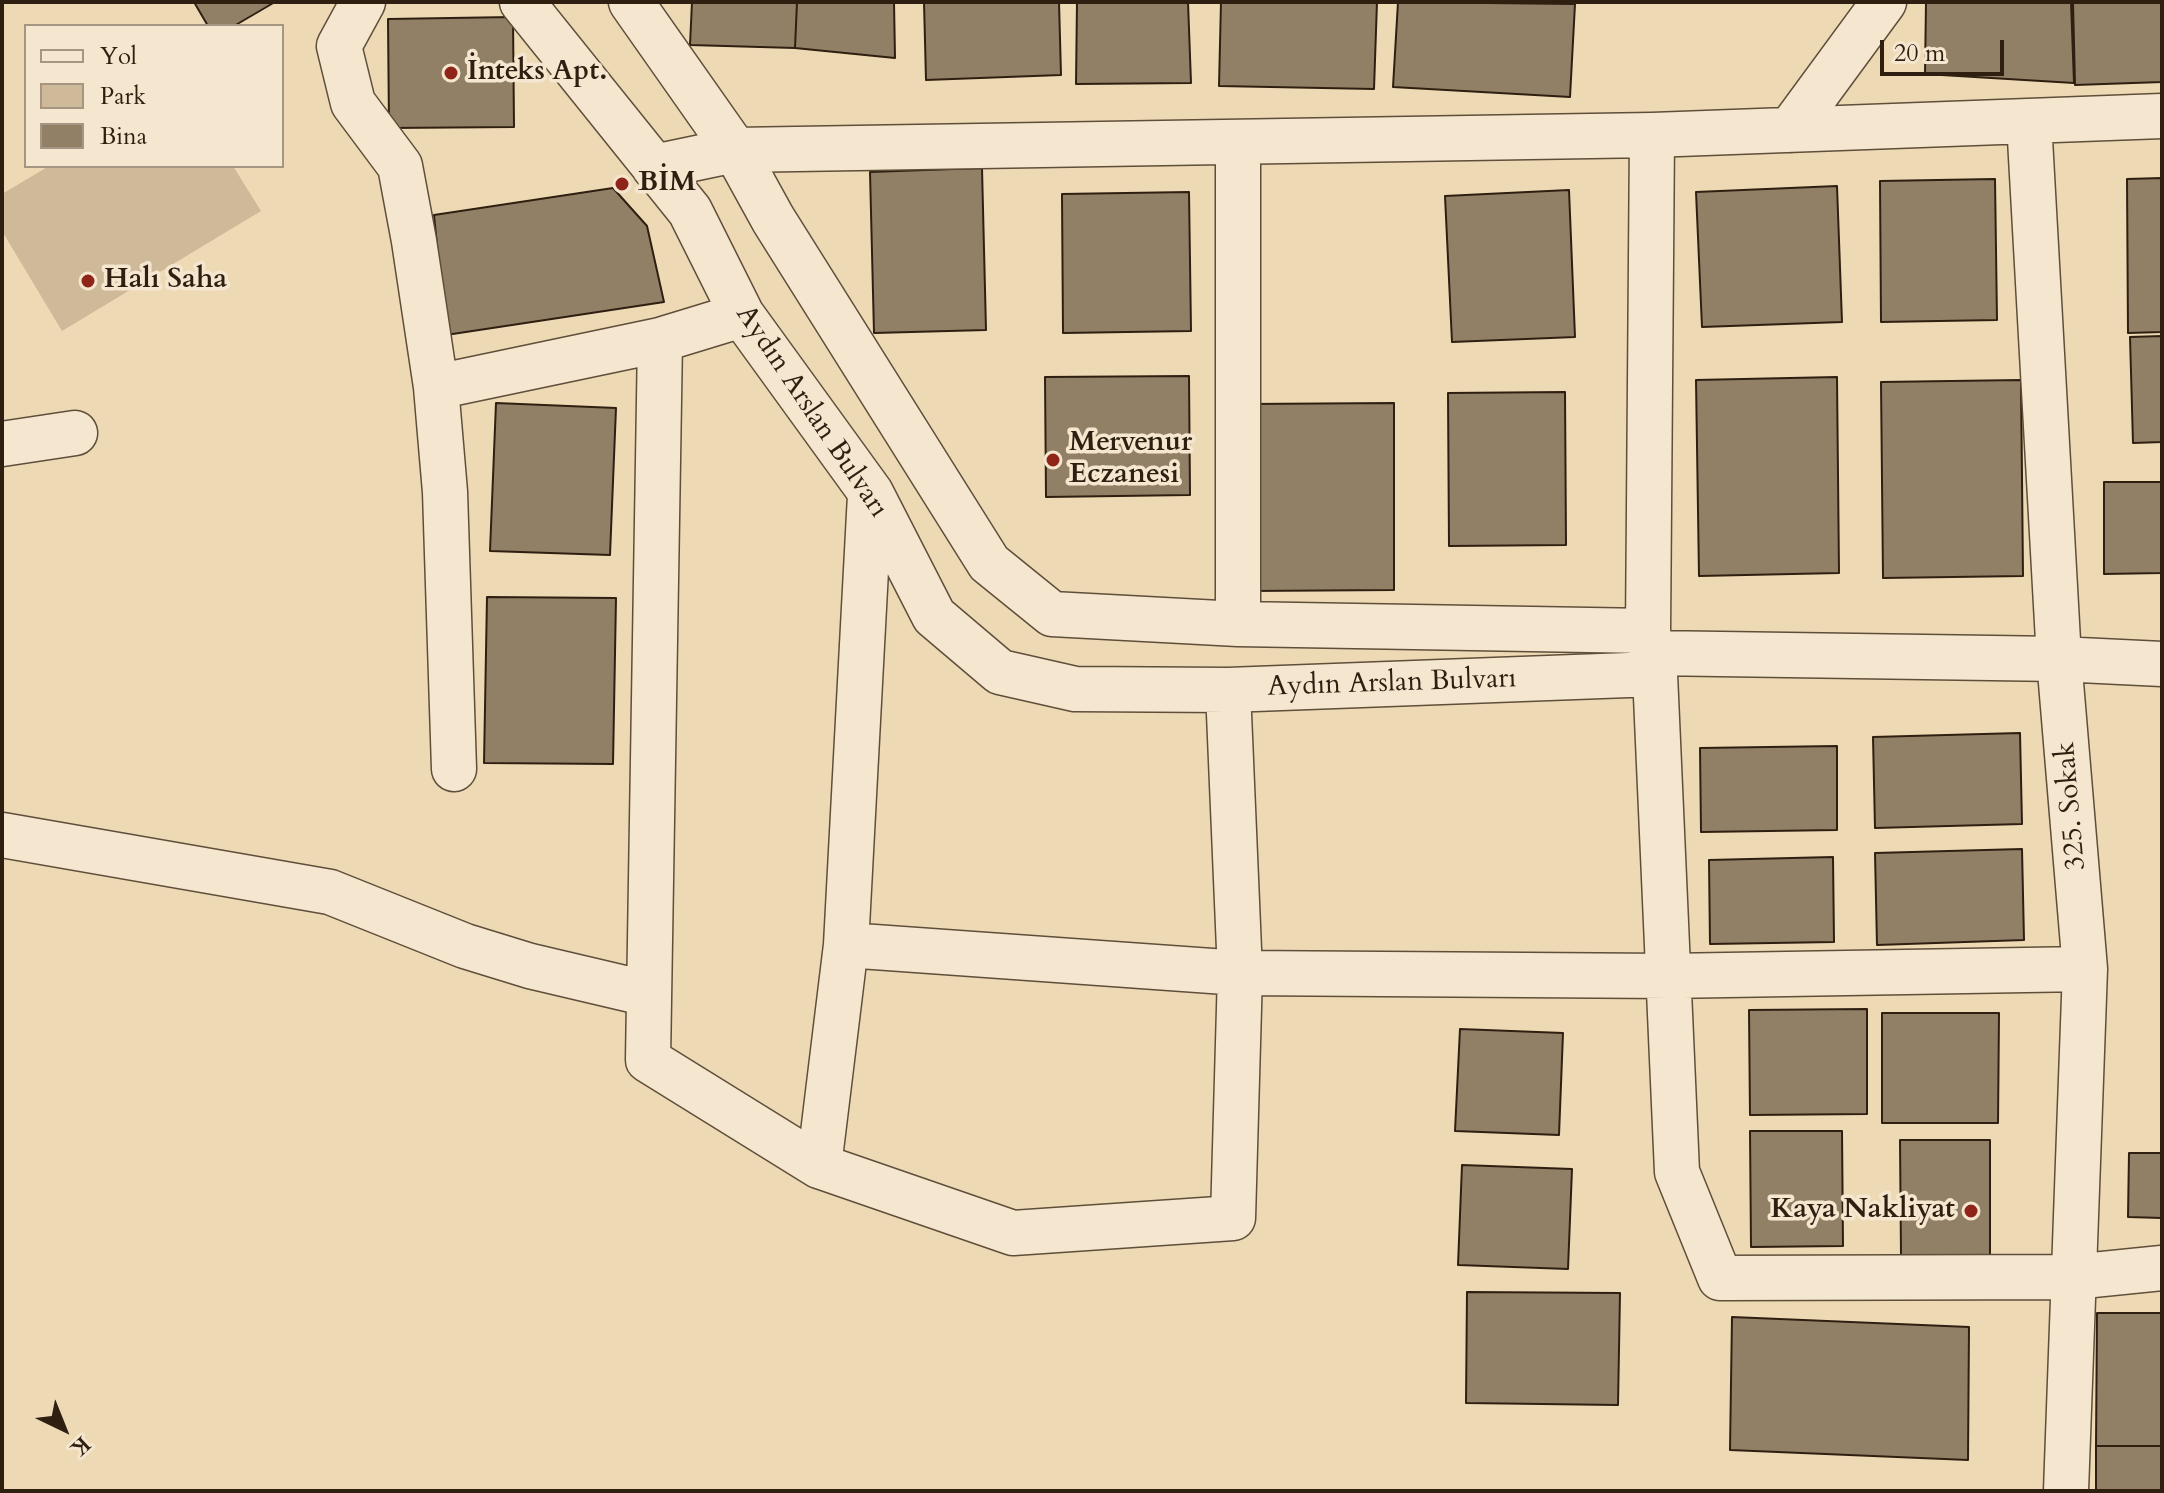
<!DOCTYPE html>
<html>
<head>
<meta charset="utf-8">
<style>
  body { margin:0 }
  #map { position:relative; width:2164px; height:1493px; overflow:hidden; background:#eed9b5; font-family:Cardo,serif }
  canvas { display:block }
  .frame { position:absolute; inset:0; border:4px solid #2f1f11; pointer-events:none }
  .legend { position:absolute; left:24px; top:24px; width:260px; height:144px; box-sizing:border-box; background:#f4e6cf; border:2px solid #a59683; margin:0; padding:10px 14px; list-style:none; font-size:24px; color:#2f1f11 }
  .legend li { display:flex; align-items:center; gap:16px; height:40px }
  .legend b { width:40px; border:2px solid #a59683 }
  .north { position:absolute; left:24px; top:1389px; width:80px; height:80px; -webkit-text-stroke:6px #f4e6cf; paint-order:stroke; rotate:137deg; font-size:22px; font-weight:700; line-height:32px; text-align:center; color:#2f1f11 }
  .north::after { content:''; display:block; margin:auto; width:28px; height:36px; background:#2f1f11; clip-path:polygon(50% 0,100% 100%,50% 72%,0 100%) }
  .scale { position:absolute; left:1880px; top:40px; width:124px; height:36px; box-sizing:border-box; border:4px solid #2f1f11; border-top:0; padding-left:10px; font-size:24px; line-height:28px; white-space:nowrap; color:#2f1f11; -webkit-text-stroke:6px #f4e6cf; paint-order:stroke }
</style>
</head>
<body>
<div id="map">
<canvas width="2164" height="1493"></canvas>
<div class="frame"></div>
<ul class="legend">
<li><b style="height:10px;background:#f4e6cf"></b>Yol</li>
<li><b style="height:22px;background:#ceb999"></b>Park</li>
<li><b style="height:22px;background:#928066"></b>Bina</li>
</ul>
<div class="north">K</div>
<div class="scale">20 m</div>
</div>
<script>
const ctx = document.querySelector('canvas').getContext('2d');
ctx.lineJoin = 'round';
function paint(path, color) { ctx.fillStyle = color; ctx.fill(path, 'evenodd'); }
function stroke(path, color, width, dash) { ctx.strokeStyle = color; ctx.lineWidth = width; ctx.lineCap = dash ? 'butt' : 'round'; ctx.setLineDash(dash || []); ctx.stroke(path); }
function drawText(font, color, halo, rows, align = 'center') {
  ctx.font = font + ' Cardo,serif'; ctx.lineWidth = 7; ctx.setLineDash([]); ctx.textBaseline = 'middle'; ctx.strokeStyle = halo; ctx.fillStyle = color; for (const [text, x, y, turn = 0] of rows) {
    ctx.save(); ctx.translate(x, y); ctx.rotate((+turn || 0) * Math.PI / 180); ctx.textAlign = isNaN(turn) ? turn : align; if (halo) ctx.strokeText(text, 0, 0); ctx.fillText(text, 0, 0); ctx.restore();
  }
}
paint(new Path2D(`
  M49 166H233L261 211 62 331 2 231V194Z`), '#ceb999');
const building = new Path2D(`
  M194 2H275L234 26H208Z
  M692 2H797L795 48 690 45Z
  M797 2H894L895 58 795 48Z
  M924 2H1059L1061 75 926 80Z
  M1077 2H1188L1191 83 1076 84Z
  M1221 2H1377L1374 89 1219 86Z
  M1398 2 1575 4 1570 97 1393 87Z
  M1926 2H2071L2074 83 1925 74Z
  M2073 2H2162V82L2075 85Z
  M513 17 514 127 389 128 388 19Z
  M982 168 986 330 874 333 870 172Z
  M2162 178V332L2128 333 2127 179Z
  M1995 179 1997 320 1881 322 1880 181Z
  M1837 186 1842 322 1702 327 1696 192Z
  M613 188 647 226 664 302 446 335 434 215Z
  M1569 190 1575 337 1452 342 1445 196Z
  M1189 192 1191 331 1063 333 1062 194Z
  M2162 336V442L2133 443 2130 337Z
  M1189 376 1190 495 1046 497 1045 377Z
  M1837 377 1839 573 1699 576 1696 380Z
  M2021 380 2023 576 1883 578 1881 382Z
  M1565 392 1566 545 1449 546 1448 393Z
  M496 403 616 408 610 555 490 551Z
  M1394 403V590L1248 591V404Z
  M2104 482H2162V573L2104 574Z
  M487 597 616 598 613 764 484 763Z
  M2020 733 2022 824 1875 828 1873 737Z
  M1837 746V830L1701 832 1700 748Z
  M2022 849 2024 940 1877 945 1875 853Z
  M1833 857 1834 942 1710 944 1709 860Z
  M1867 1009V1114L1750 1115 1749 1010Z
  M1882 1013H1999L1998 1123H1882Z
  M1460 1029 1563 1033 1559 1135 1455 1131Z
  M1750 1131H1842L1843 1246 1751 1247Z
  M1900 1140H1990V1255L1901 1256Z
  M2129 1153H2162V1218L2128 1217Z
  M1462 1165 1572 1169 1568 1269 1458 1265Z
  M1467 1292 1620 1293 1618 1405 1466 1403Z
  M2097 1313H2162V1446H2096Z
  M1732 1317 1969 1327 1968 1460 1730 1450Z
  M2096 1446H2162V1491H2096Z`);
paint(building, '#928066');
stroke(building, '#2f1f11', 2);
const minor = new Path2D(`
  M363 2 339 46 353 103 400 166 414 241 436 387 445 492 454 769
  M522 2 690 211 742 315 871 493 934 616 1000 672 1075 689 1228 690 1655 674
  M631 2 735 150 773 219 989 563 1052 614 1238 624 1648 631
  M2029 121 2059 659 2085 969 2066 1491
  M1790 130 1884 2
  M1652 135 1648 631 1655 674 1677 1172 1720 1278 2073 1277 2162 1268
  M1238 142V624
  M654 167 735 150 1652 135 2162 116
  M660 340 648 1060 819 1166 1013 1233 1233 1218 1240 973 1228 690
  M436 387 660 340 742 315
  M2 444 75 433
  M1652 653 2059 659 2162 664
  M2 835 330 892 465 946 530 966 649 994
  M846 945 1240 973 1668 976 2085 969
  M819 1166 846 945 870 495`);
stroke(minor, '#5f4e3a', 47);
stroke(minor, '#f4e6cf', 44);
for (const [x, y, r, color] of [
  [451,73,8,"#8f2418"],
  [622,184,8,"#8f2418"],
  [88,281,8,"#8f2418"],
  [1053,460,8,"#8f2418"],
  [1971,1211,8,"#8f2418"]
]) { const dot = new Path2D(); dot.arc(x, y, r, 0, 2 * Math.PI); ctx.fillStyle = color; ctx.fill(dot); stroke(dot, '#f4e6cf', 3); }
drawText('bold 28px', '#2f1f11', '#f4e6cf', [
  ["İnteks Apt.",467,73],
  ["BİM",638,184],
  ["Halı Saha",104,281],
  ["Mervenur",1069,444],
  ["Eczanesi",1069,476],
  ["Kaya Nakliyat",1955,1211,"right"]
], 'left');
drawText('28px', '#2f1f11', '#f4e6cf', [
  ["Aydın Arslan Bulvarı",811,412,56],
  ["Aydın Arslan Bulvarı",1392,684,-2],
  ["325. Sokak",2072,806,-95]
]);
</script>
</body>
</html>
